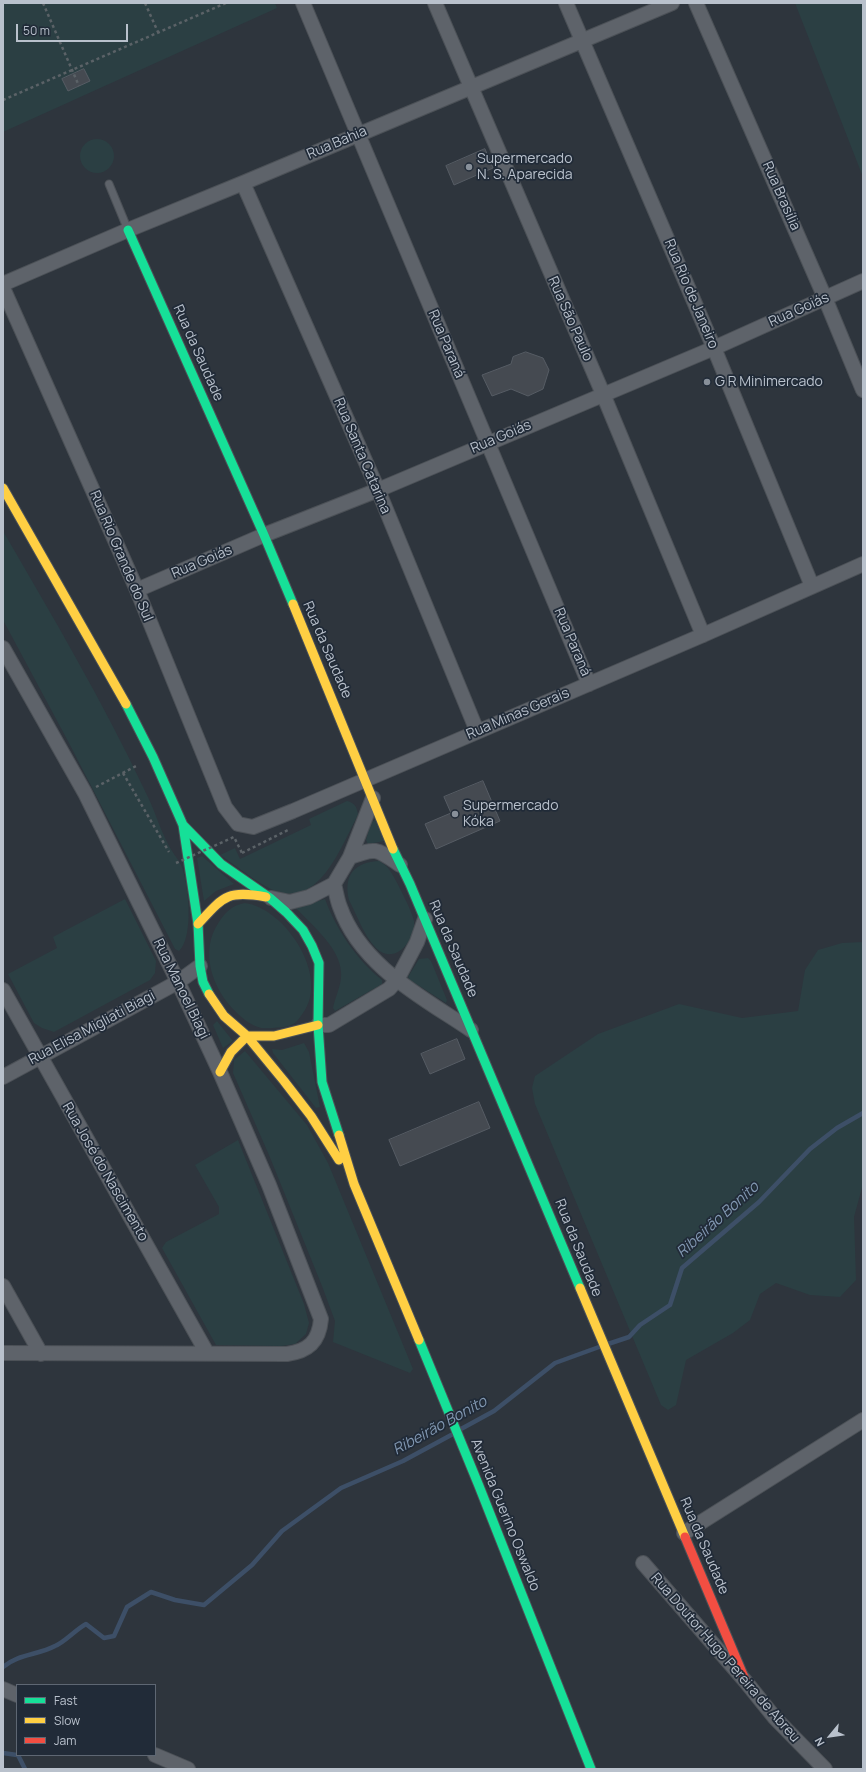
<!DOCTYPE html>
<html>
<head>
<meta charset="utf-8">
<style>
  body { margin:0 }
  #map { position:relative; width:866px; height:1772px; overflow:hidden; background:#2e353d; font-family:Manrope,sans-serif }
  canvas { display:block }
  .frame { position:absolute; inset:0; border:4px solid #b9c1cc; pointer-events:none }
  .legend { position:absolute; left:16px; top:1684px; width:140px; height:72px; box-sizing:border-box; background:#212b38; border:1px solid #5e6773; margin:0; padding:5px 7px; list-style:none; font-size:12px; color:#b9c1cc }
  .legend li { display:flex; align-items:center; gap:8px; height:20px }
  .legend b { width:20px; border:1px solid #5e6773 }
  .north { position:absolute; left:810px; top:1716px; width:40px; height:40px; -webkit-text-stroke:3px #212b38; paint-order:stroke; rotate:241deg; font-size:11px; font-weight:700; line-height:16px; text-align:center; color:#b9c1cc }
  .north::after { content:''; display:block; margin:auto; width:14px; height:18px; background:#b9c1cc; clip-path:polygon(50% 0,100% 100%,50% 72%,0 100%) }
  .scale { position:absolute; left:16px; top:24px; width:112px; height:18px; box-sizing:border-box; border:2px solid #b9c1cc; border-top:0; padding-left:5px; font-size:12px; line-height:14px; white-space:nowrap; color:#b9c1cc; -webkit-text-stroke:3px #212b38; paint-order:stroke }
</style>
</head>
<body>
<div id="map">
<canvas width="866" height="1772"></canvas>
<div class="frame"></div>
<ul class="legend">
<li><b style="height:5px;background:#16e098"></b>Fast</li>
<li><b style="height:5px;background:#ffcf43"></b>Slow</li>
<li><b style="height:5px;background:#f24e42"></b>Jam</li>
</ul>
<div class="north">N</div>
<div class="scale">50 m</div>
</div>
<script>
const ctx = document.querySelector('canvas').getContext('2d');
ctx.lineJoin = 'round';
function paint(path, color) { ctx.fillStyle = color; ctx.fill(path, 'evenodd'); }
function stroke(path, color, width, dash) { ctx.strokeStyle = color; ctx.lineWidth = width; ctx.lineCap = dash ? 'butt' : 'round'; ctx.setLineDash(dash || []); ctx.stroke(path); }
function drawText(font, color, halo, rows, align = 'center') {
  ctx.font = font + ' Manrope,sans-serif'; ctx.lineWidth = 3.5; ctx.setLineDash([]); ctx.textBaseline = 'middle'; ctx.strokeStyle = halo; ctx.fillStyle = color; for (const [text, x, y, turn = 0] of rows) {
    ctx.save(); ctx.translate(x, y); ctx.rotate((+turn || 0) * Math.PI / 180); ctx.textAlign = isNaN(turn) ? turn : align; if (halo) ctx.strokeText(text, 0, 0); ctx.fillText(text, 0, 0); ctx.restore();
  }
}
paint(new Path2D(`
  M3 3H275L277 8 3 132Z
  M795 3H863V177Z
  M80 156a17 17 0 1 1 34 0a17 17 0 1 1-34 0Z
  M3 531C53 617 103 702 145 791 154 808 159 827 168 844 171 851 177 857 181 865 189 883 194 937 179 951L175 949 69 743 3 620Z
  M347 801C355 803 357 807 358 815 341 846 319 912 271 889 253 880 237 866 220 855L235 848 240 859 311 825 309 819Z
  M375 820 384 841 368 844 366 840 371 822Z
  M202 856 234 884 216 891 204 901 197 858Z
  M379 861C382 863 386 865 388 868 394 875 413 913 414 921 416 941 394 966 376 948 364 936 357 915 349 900 343 875 355 862 379 861Z
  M125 899 156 961 155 973 150 980 54 1032 42 1028 34 1023 8 974 57 948 53 937Z
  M325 899C336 929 356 959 382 980V984L335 1011 333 1008C335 998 340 988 341 978 344 950 312 926 296 908Z
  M245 903C284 908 328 973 305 1010 301 1016 297 1023 291 1025 285 1028 279 1027 273 1028 268 1028 262 1029 258 1027 249 1024 242 1018 236 1012 212 989 199 951 219 922 226 911 233 905 245 903Z
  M863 942V1184L854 1217 856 1280 840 1297 810 1295 776 1283 760 1294 750 1320 733 1333 686 1360 676 1405 668 1410 661 1405 535 1104 532 1088 535 1076 598 1034 679 1004 742 1018 798 1011 805 970 818 950 842 943Z
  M428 958 431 961 447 1000 446 1003 410 980 408 977 419 959Z
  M217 1021 233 1041 223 1048 213 1025Z
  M304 1043 309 1052 320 1107 316 1108 273 1053 272 1049 282 1050Z
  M245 1051 307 1125 328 1163 413 1369 410 1373 333 1342 335 1321 322 1286 269 1155 233 1073 234 1060Z
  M238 1140 304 1304 309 1323 306 1334 295 1344 281 1346 216 1345 162 1248 166 1242 219 1214V1207L195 1165Z`), '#2b3f43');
stroke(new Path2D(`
  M608 1344 629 1337 640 1325 670 1305 682 1268 759 1202 810 1149 837 1128 863 1113
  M461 1429 494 1411 555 1363 599 1347
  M3 1667C18 1654 38 1655 55 1646 65 1642 75 1630 86 1624L104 1638 114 1636 127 1607 151 1592 175 1600 204 1605 252 1565 282 1531 341 1488 403 1461 453 1434
  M3 1753 17 1755
  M18 1755 25 1769`), '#3d4f67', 4.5);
const building = new Path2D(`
  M84 69 90 81 68 91 62 79Z
  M485 149 493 168 454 185 446 166Z
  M526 352 543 358 549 370 543 389 528 396 511 389 492 396 482 375 511 364 513 357Z
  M483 781 500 821 436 849 425 824 451 813 444 797Z
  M457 1039 465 1059 430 1074 421 1054Z
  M479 1102 490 1128 400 1166 389 1140Z`);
paint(building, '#454a51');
stroke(building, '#565c64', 1);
const lane = new Path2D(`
  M109 184 128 230`);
const street = new Path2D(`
  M303 3 589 684
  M435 3 603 394 703 635
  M566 3 714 348 812 586
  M696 3 825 298 863 390
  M243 183 378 490 477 731
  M3 284 128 230 243 183 672 3
  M3 288 137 590 225 807 238 824 253 827 293 811 703 635 863 564
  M137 590 264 535 378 490 714 348 863 281
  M3 648 85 793 178 982 220 1072 269 1185 321 1319C319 1342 308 1351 287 1354L3 1353
  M350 857C377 847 377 849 400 865
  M334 884C336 891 337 900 340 907 361 966 422 997 471 1030
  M271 898 290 902 309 897 334 884 350 857 373 798
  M3 990 207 1353
  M318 1025H329L389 989 397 980 417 942 425 919
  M3 1077 178 982 200 966
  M3 1286 41 1354
  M684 1533 863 1420
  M643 1563 746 1682 775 1718 825 1769
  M3 1689 17 1695
  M155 1755 188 1769`);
const fast = new Path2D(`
  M128 230 264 535 293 604
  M126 704 153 757 183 825 198 924 200 966 203 982 209 994
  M183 825 221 864 270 898 286 912 303 930 312 946 319 963 318 1025 322 1082 339 1135
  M393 849 410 884 580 1288
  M419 1340 479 1486 591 1769`);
const slow = new Path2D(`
  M3 488 126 704
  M293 604 393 849
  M198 924C224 896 227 890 266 897
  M209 994 224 1016 247 1036 284 1081 311 1116 339 1160
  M247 1036H274L318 1025
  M220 1072 231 1052 247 1036
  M339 1135 354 1184 419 1340
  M580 1288 685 1537`);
const jam = new Path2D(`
  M685 1537 746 1682`);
stroke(lane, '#4c5157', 9);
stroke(street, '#4c5157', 16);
stroke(fast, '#4c5157', 11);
stroke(slow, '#4c5157', 11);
stroke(jam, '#4c5157', 11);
stroke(new Path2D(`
  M43 3 79 86
  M145 3 158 32
  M3 100 226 3
  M123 773 169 852
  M96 787 138 765
  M242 853 290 829`), '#5b6267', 2.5, [3, 3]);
stroke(lane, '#5e636a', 7);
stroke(street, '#5e636a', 14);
stroke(fast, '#16e098', 9);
stroke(slow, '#ffcf43', 9);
stroke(jam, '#f24e42', 9);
stroke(new Path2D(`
  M176 863 234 837 242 853`), '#5b6267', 2.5, [3, 3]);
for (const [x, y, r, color] of [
  [469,167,4,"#88909a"],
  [707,382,4,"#88909a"],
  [455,814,4,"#88909a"]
]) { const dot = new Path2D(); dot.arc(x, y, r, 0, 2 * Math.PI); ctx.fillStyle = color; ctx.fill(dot); stroke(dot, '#212b38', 1.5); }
drawText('14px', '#b9c1cc', '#212b38', [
  ["Rua Bahia",337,143,-23],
  ["Rua Brasília",781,196,66],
  ["Rua Rio de Janeiro",691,294,67],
  ["Rua Goiás",799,310,-24],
  ["Rua São Paulo",570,319,66],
  ["Rua Paraná",446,344,67],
  ["Rua da Saudade",198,353,66],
  ["Rua Goiás",501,437,-23],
  ["Rua Santa Catarina",362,456,67],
  ["Rua Rio Grande do Sul",121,556,67],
  ["Rua Goiás",202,562,-23],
  ["Rua Paraná",572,642,67],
  ["Rua da Saudade",327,650,67],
  ["Rua Minas Gerais",518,714,-23],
  ["Rua da Saudade",453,949,67],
  ["Rua Manoel Biagi",181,989,64],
  ["Rua Elisa Migliati Biagi",92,1028,-28],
  ["Rua José do Nascimento",105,1172,60],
  ["Rua da Saudade",578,1248,68],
  ["Avenida Guerino Oswaldo",505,1515,68],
  ["Rua da Saudade",704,1546,67],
  ["Rua Doutor Hugo Pereira de Abreu",725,1658,49]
]);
drawText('14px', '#b9c1cc', '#212b38', [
  ["Supermercado",477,159],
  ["N. S. Aparecida",477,175],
  ["G R Minimercado",715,382],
  ["Supermercado",463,806],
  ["Kóka",463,822]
], 'left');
drawText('italic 15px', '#8298b2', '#212b38', [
  ["Ribeirão Bonito",718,1220,-42],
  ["Ribeirão Bonito",440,1426,-29]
]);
</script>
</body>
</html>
